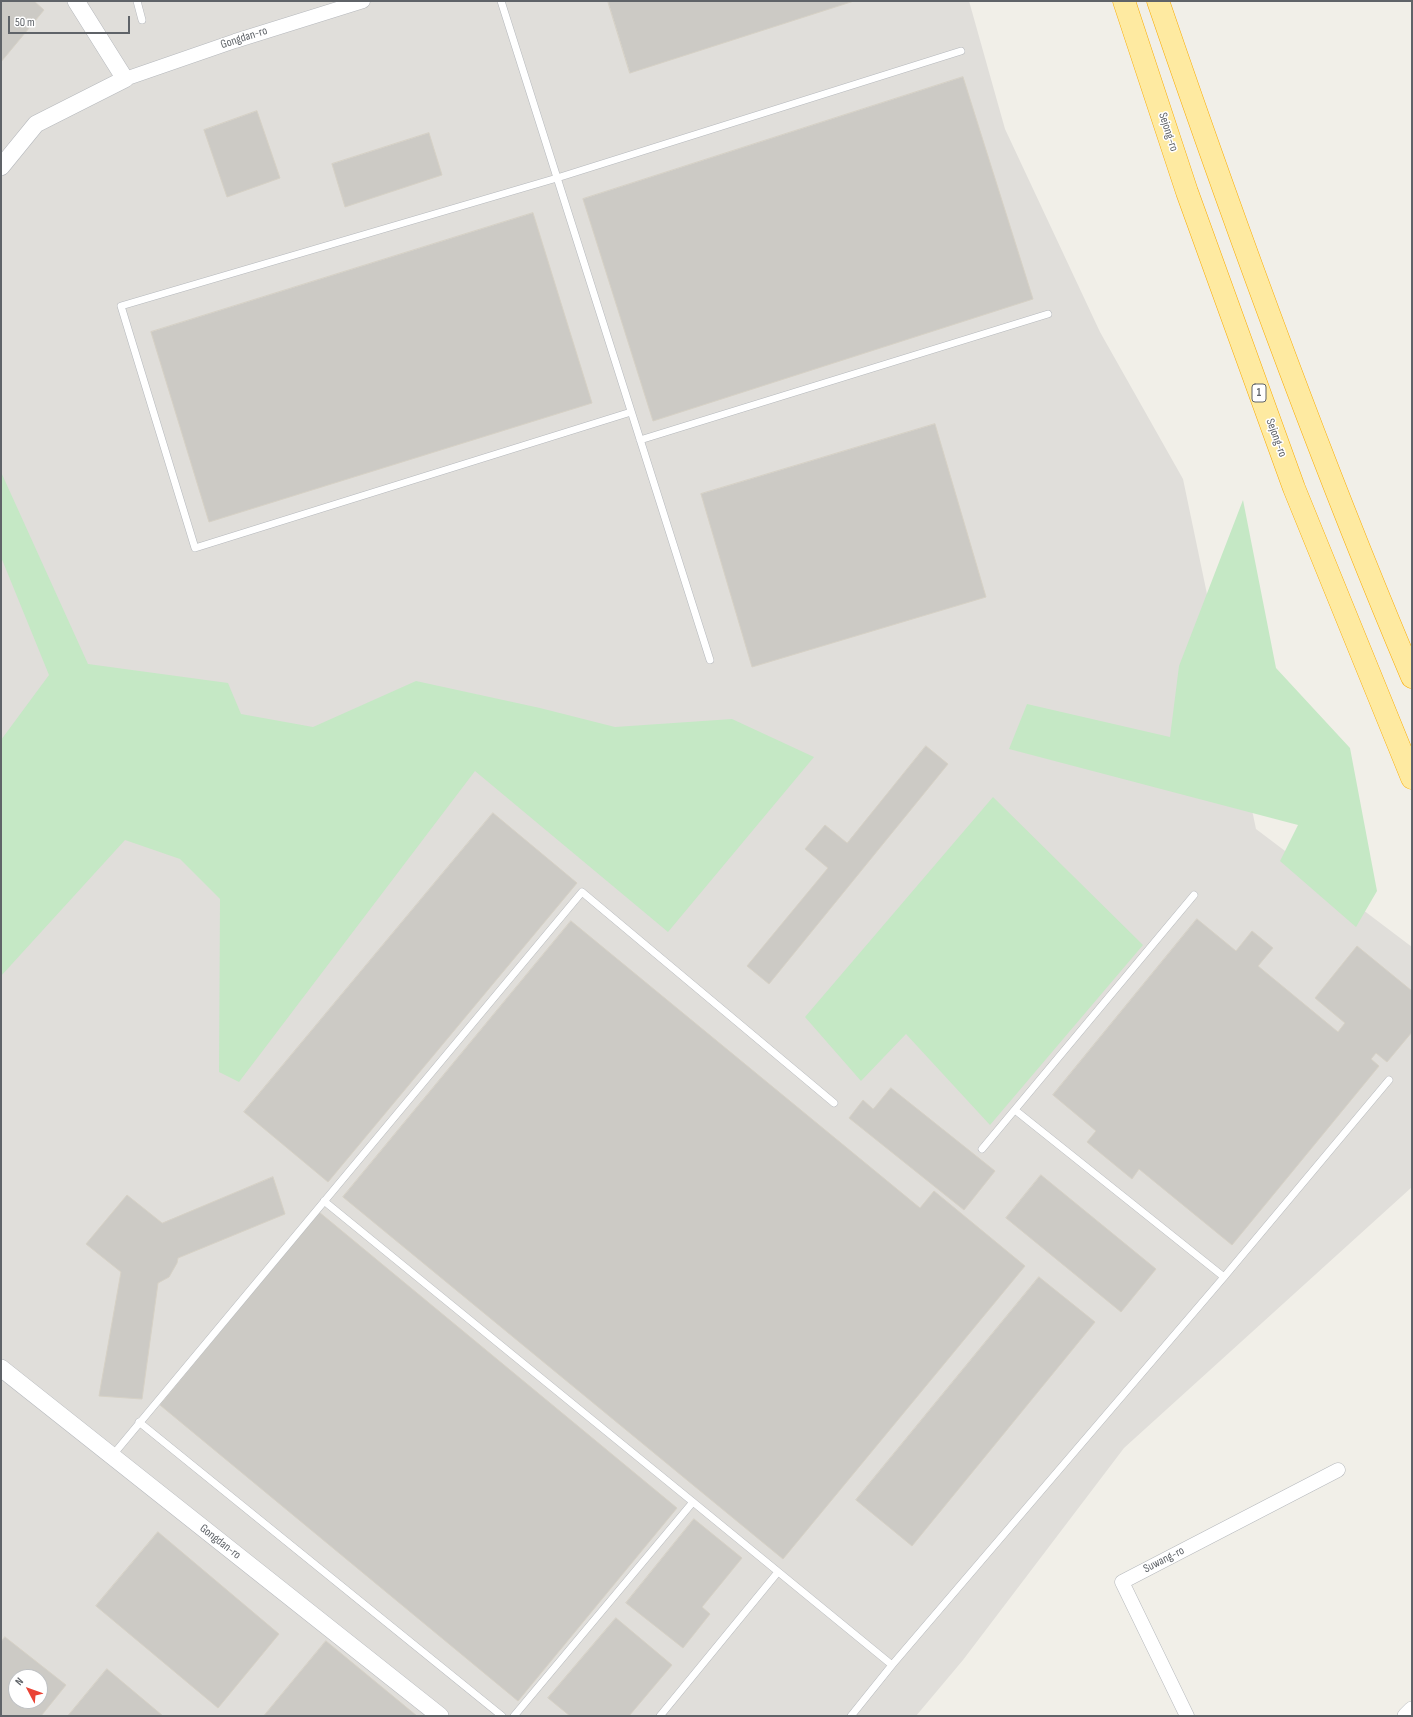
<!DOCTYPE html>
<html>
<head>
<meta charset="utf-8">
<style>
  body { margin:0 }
  #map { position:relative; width:1413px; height:1717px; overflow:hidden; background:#f1efe8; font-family:"Sofia Sans Condensed",sans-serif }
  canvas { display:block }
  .frame { position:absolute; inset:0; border:2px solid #5f6368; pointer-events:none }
  .north { position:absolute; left:8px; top:1669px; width:40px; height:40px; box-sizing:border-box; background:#fff; border:1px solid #bfc1c3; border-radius:50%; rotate:311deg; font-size:11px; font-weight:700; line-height:16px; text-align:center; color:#5f6368 }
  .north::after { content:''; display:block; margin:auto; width:14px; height:18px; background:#ea4335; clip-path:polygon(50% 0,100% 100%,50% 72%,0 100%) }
  .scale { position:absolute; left:8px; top:16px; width:122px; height:18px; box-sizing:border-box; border:2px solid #5f6368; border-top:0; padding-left:5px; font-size:12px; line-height:14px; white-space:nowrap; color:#5f6368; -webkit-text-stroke:3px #fff; paint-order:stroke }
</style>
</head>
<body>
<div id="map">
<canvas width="1413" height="1717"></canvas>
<div class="frame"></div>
<div class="north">N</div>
<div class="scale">50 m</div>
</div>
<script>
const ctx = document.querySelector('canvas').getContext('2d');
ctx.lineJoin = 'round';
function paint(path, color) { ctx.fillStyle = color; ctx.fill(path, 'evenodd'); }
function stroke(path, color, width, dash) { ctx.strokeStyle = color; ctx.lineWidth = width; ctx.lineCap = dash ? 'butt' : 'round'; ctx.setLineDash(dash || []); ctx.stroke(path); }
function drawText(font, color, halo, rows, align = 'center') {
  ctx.font = font + ' "Sofia Sans Condensed",sans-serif'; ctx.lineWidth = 3; ctx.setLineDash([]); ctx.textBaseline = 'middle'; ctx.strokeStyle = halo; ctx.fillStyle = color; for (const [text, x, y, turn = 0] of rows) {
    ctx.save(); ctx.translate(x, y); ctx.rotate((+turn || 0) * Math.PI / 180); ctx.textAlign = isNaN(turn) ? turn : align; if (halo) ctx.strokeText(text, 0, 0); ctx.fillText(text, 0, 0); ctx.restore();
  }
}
paint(new Path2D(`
  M1 1H969L1005 129 1100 332 1183 479 1256 829 1412 947V1187L1124 1448 963 1660 916 1716H1ZM16 1677H40V1701H16Z`), '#e0deda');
paint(new Path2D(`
  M1 472 88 664 228 683 241 714 313 727 416 681 540 708 615 727 732 719 814 757 668 932 475 771 239 1082 219 1072 220 899 180 859 125 840 1 976V740L49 675 1 557Z
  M1243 500 1276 668 1350 748 1377 891 1356 927 1280 861 1298 825 1009 749 1027 704 1170 737 1179 666Z
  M993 797 1143 945 990 1125 906 1034 861 1081 805 1017Z`), '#c5e8c5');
const building = new Path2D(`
  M1 1H34L44 10 1 62Z
  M608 1H854L630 73Z
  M963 77 1033 299 653 421 583 199Z
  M257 111 280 178 227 197 204 130Z
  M429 133 442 175 345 207 332 164Z
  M533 213 592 403 209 522 151 332Z
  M935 424 986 597 752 667 701 494Z
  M926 746 948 764 769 984 747 966 828 868 805 849 825 825 847 843Z
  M493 813 577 883 328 1182 244 1112Z
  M1197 919 1236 951 1252 931 1273 948 1258 966 1338 1032 1345 1023 1315 998 1357 946 1412 991V1032L1387 1062 1376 1053 1371 1059 1379 1066 1232 1245 1139 1169 1132 1179 1087 1142 1096 1131 1053 1095Z
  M571 921 920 1208 934 1191 1025 1266 783 1559 343 1197Z
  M891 1088 995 1171 964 1210 849 1118 863 1100 873 1109Z
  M1041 1175 1156 1269 1121 1312 1006 1218Z
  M273 1177 285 1214 178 1258 177 1263 169 1277 158 1283 142 1399 99 1396 121 1272 86 1244 127 1195 162 1223Z
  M319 1212 677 1508 518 1701 160 1405Z
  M1039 1277 1095 1322 912 1546 856 1500Z
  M694 1519 742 1558 702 1607 710 1614 683 1648 626 1603Z
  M158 1532 279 1634 218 1708 96 1606Z
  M616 1618 672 1665 629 1716H570L548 1698Z
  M5 1637 66 1685 41 1716H1V1642ZM16 1677H40V1701H16Z
  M326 1641 417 1716H264Z
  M107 1669 163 1716H68Z`);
paint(building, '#cccac5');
stroke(building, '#d6d1c6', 1);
const service = new Path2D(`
  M137 1 142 20
  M501 1 710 660
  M631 412 195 548 121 306 557 178 961 51
  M640 440 1048 314
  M1015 1110 1224 1277
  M982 1149 1194 895
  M324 1201 693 1502 514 1716
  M139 1422 502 1716
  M112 1456 582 892 834 1103
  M693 1502 892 1665
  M660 1716 778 1572
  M851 1716 892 1665 1224 1277 1389 1080`);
const minor = new Path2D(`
  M125 79 235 41 363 1
  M1187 1716 1122 1582 1338 1470`);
const tertiary = new Path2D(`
  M1 167 36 124 125 79 76 1
  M1 1368 440 1716
  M1406 1716 1412 1710`);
const trunk = new Path2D(`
  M1124 1 1187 192 1294 488 1412 778
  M1158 1C1236 229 1318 455 1412 677`);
stroke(service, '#b5b8bc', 8);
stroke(minor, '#b5b8bc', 15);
stroke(tertiary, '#b5b8bc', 18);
stroke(trunk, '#f9ab00', 23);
stroke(service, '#fff', 7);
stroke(minor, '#fff', 14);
stroke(tertiary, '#fff', 17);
stroke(trunk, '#feeaa1', 22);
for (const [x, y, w] of [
  [1259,393,14]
]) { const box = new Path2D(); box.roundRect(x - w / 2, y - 9, w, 18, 3); ctx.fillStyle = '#fff'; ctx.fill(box); stroke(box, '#5f6368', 1); }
drawText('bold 11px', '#5f6368', null, [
  ["1",1259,393]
]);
drawText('12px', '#5f6368', '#fff', [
  ["Gongdan-ro",244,38,-18],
  ["Sejong-ro",1168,132,72],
  ["Sejong-ro",1276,438,70],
  ["Gongdan-ro",220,1542,38],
  ["Suwang-ro",1164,1560,-27]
]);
</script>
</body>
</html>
